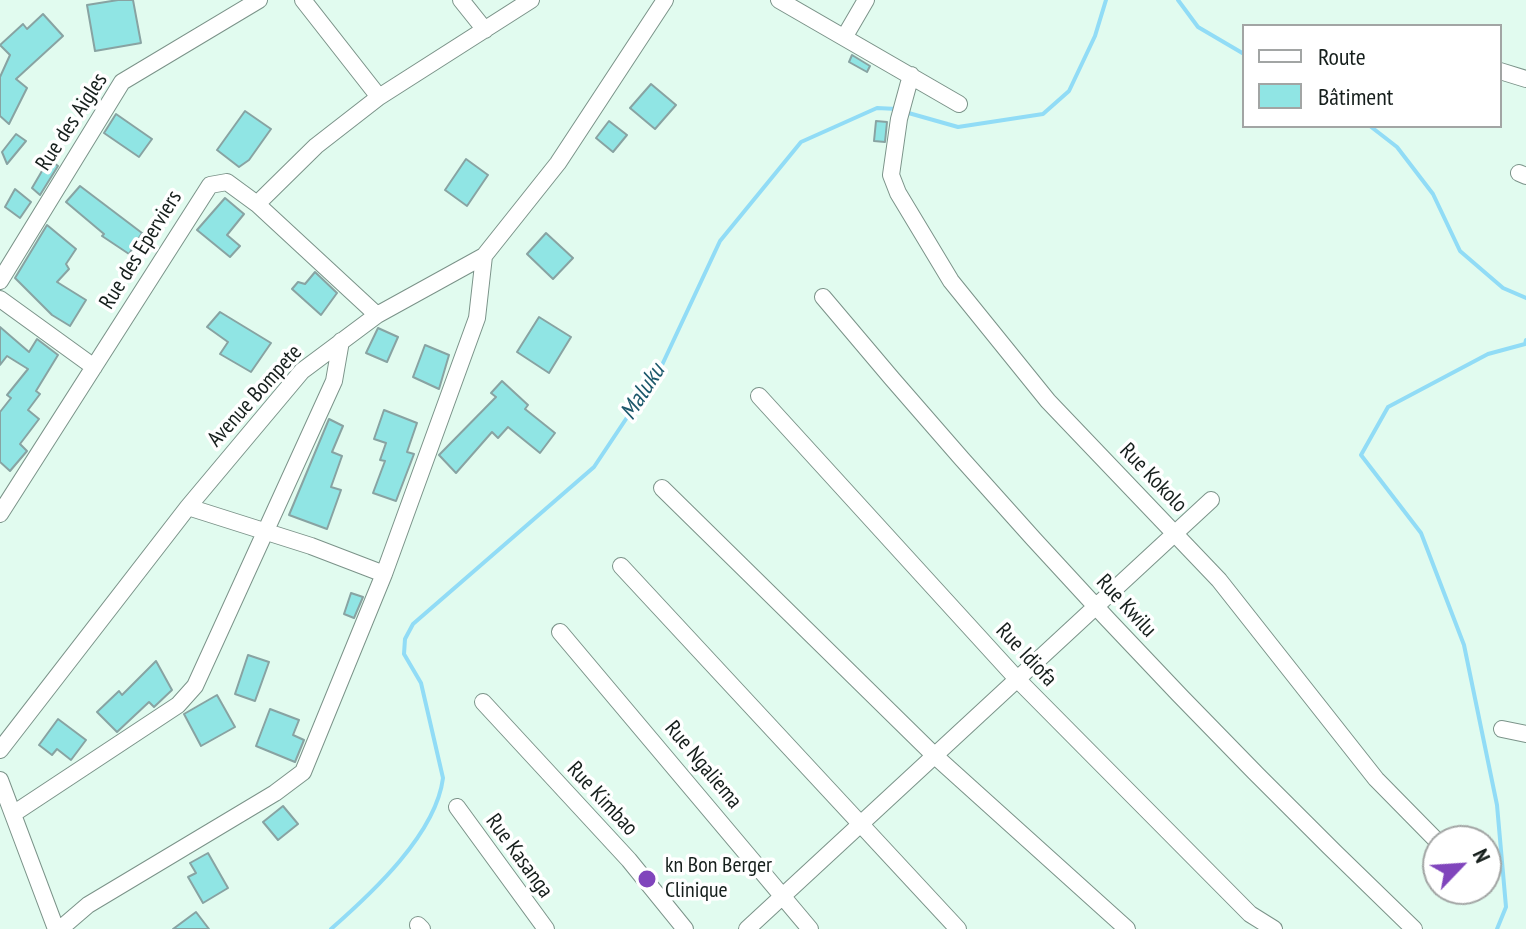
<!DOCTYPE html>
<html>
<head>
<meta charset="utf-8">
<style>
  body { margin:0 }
  #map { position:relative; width:1526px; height:929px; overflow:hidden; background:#e1fbef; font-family:"PT Sans Narrow",sans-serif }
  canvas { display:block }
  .legend { position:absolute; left:1242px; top:24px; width:260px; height:104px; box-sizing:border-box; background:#fff; border:2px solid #a2a5a4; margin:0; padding:10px 14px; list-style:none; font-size:24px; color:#161f1c }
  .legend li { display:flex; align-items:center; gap:16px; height:40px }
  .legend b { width:40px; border:2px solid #a2a5a4 }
  .north { position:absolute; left:1422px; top:825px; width:80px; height:80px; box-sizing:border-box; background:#fff; border:2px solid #a2a5a4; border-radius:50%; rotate:65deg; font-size:22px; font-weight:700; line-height:32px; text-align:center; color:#161f1c }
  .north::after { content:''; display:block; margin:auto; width:28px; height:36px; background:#8045bc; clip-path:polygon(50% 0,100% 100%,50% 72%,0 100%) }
</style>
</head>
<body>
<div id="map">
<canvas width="1526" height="929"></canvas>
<ul class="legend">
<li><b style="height:10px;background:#fff"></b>Route</li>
<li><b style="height:22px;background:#90e5e4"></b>Bâtiment</li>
</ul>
<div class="north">N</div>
</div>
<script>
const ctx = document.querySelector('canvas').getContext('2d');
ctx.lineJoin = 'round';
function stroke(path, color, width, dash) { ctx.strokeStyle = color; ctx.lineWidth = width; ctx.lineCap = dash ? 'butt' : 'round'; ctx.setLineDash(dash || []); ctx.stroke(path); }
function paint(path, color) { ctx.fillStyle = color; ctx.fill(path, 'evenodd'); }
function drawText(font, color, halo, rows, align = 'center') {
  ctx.font = font + ' "PT Sans Narrow",sans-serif'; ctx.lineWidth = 7; ctx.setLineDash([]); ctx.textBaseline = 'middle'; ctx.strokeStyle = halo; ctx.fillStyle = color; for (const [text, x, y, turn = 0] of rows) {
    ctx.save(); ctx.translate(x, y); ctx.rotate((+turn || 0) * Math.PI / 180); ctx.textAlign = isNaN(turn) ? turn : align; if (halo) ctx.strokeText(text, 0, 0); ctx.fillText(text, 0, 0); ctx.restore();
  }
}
stroke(new Path2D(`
  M1178 0 1198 27 1244 54
  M905 112 958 127 1043 114 1069 91 1095 36 1106 0
  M1370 126 1397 147 1433 194 1460 251 1503 288 1526 298
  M331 929C372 893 436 834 443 778L421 683 404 654 405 639 413 624 594 467 662 365 720 241 801 142 877 108 897 109
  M1497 929 1506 907 1497 805 1464 645 1421 533 1361 455 1388 407 1488 354 1525 344 1526 340`), '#91dcf6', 4);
const building = new Path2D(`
  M118 0H133L141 43 95 51 87 5Z
  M43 14 63 36 16 79 27 88 9 124 0 116V77L10 55 0 45 23 24 27 29Z
  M852 55 870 66 867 72 849 62Z
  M651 84 676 105 655 129 630 108Z
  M245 111 271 129 249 160 239 167 217 150Z
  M116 114 152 139 139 157 104 133Z
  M609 121 627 135 613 152 596 138Z
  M876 121 887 122 885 142 874 141Z
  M16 134 26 141 7 164 2 152Z
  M49 159 58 166 40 195 32 188Z
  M466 159 488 175 467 206 445 190Z
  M80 186 142 233 129 254 102 236 104 234 66 202Z
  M15 189 31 202 20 218 5 207Z
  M225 198 244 214 227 235 240 246 230 257 197 230Z
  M47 225 76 249 66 264 69 269 57 282 86 300 70 326 52 315 15 278Z
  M546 233 573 258 553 279 527 254Z
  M315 272 337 293 321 315 292 289 298 282 305 284Z
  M220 312 271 343 251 372 220 354 228 342 207 327Z
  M539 317 571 337 549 373 517 352Z
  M0 327 29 352 37 339 58 355 36 391 40 394 28 410 39 419 20 444 27 451 10 471 0 462V412L11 398 7 395 28 369 7 356 0 365Z
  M378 328 398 337 387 362 366 353Z
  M425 345 449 355 439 389 413 377Z
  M502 381 528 405 525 409 555 433 540 453 508 427 498 438 492 432 456 473 439 455 496 397 491 393Z
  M384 410 417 423 407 452 414 454 396 501 373 493 385 461 380 460 386 443 374 439Z
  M329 419 343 426 332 452 342 456 331 487 341 490 327 529 289 515Z
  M351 593 363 597 354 618 344 614Z
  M248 655 269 662 255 701 235 694Z
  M156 661 172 690 154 707 149 702 117 732 97 712 119 691 122 695Z
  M217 695 235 727 201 746 184 714Z
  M270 709 299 720 293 735 304 740 295 762 256 746Z
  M58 719 86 740 71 760 57 749 52 755 39 745Z
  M283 806 298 824 278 840 263 822Z
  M208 853 228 888 203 903 188 877 196 873 190 863Z
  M196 912 209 929H173Z`);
paint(building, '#90e5e4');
stroke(building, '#88a3a2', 2);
const minor = new Path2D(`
  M303 0 379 97
  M461 0 485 30
  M779 0 959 104
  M845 36 866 0
  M1500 71 1526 79
  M911 75 899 119 891 175 898 193 951 281 1048 401 1219 580 1376 779 1438 842
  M1519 173 1526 176
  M257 204 377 315
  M0 281 122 82 259 0
  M823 297C1008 519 1205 729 1414 929
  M0 299 94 367
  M759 396 1018 680 1250 914 1274 929
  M662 488 934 755 1127 929
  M188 507 311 546 384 574
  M0 514 210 185 227 182 257 204 316 146 379 97 531 0
  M621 566 958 929
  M560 632 810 929
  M483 702 629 860 685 929
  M1502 729 1526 734
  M0 750 188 507 302 371 377 315 484 256 558 163 665 0
  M0 780 56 929
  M457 807 546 929
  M13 814 178 705 195 686 334 381 341 341
  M418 925 422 929
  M60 929 88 905 275 793 303 772 384 574 477 318 484 256
  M747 929 1211 500`);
stroke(minor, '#7b9389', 18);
stroke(minor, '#fff', 16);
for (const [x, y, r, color] of [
  [647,879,10,"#8045bc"]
]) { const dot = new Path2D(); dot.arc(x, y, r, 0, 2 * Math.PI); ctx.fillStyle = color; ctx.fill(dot); stroke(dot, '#fff', 3); }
drawText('22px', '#161f1c', '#fff', [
  ["Rue des Aigles",72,122,-57],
  ["Rue des Eperviers",141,250,-58],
  ["Avenue Bompete",255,396,-48],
  ["Rue Kokolo",1153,478,46],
  ["Rue Kwilu",1126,606,47],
  ["Rue Idiofa",1026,655,47],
  ["Rue Ngaliema",703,765,50],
  ["Rue Kimbao",602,799,47],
  ["Rue Kasanga",519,856,54]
]);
drawText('22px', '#161f1c', '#fff', [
  ["kn Bon Berger",665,866],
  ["Clinique",665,891]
], 'left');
drawText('italic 24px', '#1c586b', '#fff', [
  ["Maluku",643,392,-57]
]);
</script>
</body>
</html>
